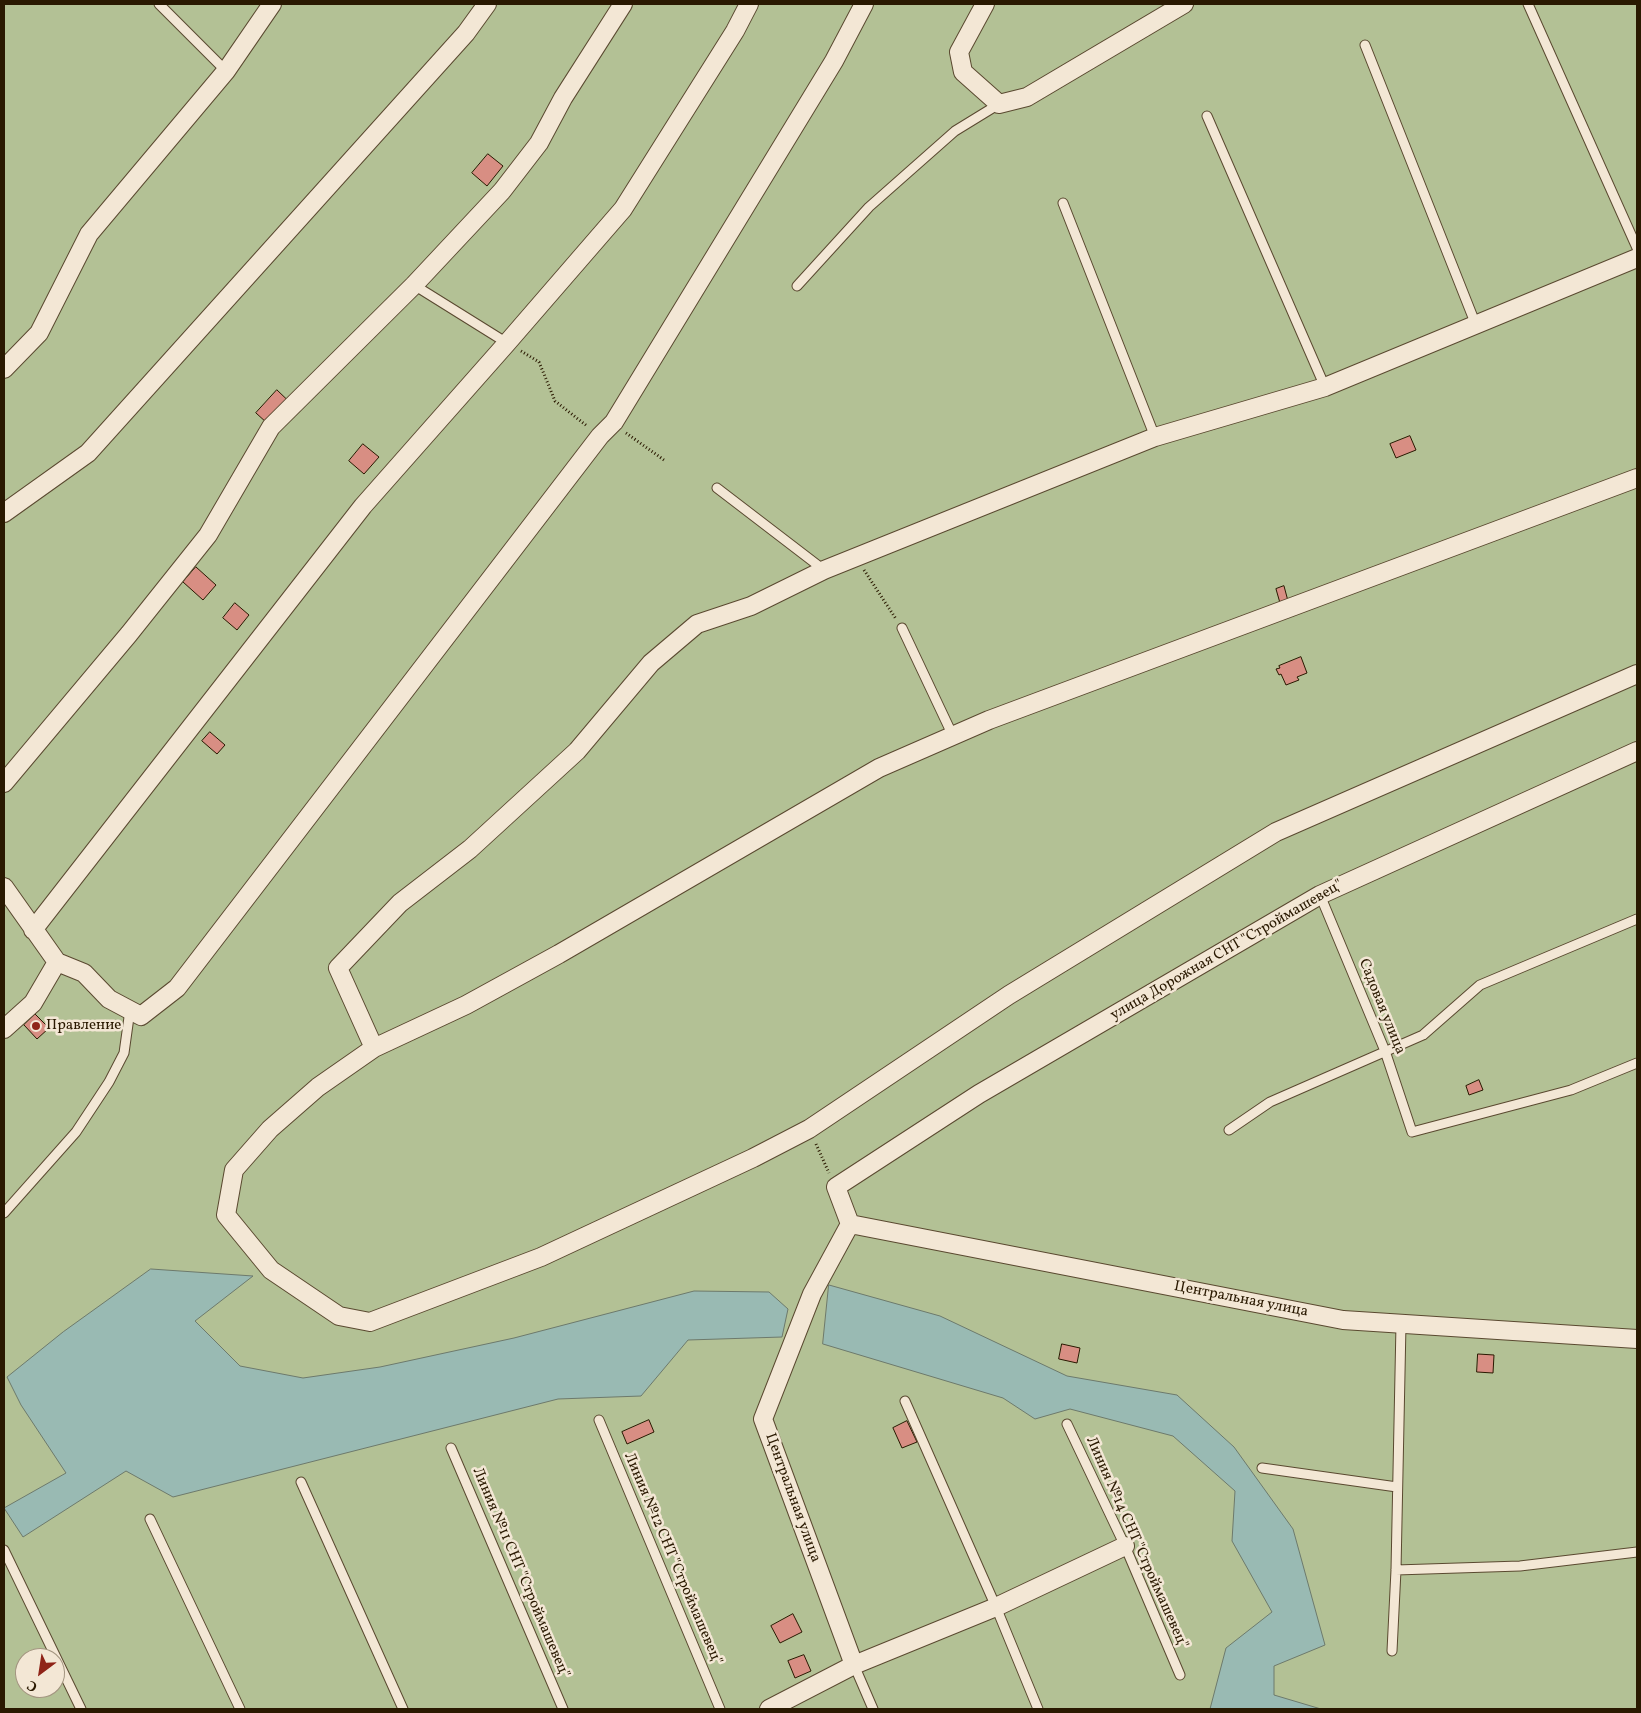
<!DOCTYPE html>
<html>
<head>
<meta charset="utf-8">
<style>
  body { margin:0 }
  #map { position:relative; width:1641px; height:1713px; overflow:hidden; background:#ecdabe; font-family:Vollkorn,serif }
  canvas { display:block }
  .frame { position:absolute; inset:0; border:5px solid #2a1901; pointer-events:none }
  .north { position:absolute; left:15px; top:1648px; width:50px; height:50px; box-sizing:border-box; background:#f3e7d5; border:1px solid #a39580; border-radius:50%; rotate:211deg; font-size:14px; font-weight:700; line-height:20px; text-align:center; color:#2a1901 }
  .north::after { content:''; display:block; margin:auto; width:18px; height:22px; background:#8f2418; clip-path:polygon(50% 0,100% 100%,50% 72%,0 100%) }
</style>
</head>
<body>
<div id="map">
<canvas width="1641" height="1713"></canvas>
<div class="frame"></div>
<div class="north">С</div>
</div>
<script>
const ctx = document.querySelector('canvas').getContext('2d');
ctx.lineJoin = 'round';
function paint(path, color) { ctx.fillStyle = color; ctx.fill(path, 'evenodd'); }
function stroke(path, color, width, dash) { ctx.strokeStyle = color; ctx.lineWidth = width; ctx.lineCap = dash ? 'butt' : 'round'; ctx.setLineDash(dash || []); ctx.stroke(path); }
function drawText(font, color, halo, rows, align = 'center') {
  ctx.font = font + ' Vollkorn,serif'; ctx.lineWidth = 5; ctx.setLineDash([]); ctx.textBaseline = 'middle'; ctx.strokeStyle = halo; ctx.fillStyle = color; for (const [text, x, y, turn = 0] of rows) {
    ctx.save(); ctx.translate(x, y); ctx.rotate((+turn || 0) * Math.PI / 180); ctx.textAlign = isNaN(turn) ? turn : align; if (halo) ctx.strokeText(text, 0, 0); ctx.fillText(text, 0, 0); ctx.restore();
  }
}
paint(new Path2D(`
  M4 4H1637V1709H4ZM25 1658H55V1688H25Z`), '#b3c195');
const water = new Path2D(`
  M151 1269 253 1276 195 1321 240 1366 303 1378 380 1367 514 1338 694 1291 769 1292 788 1309 782 1337 688 1340 641 1396 558 1399 173 1497 126 1471 23 1537 4 1508 66 1473 21 1405 7 1377 63 1332Z
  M829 1285 940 1316 1067 1376 1177 1395 1234 1447 1293 1529 1325 1645 1274 1666V1695L1321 1709H1210L1226 1648 1272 1612 1232 1541 1235 1491 1173 1436 1070 1409 1035 1419 1003 1398 823 1344Z`);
paint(water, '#99bab3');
stroke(water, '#6d7a6c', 1);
const building = new Path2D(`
  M488 154 503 166 487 186 472 173Z
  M277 390 299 411 278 433 256 413Z
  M1410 436 1416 450 1396 458 1390 444Z
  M363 444 379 457 364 474 349 461Z
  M196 567 216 585 203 600 183 582Z
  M1284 586 1288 601 1280 603 1276 589Z
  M235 603 249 615 237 630 223 618Z
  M1301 657 1307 673 1297 677 1299 680 1286 685 1281 674 1279 675 1276 669 1280 668 1279 666Z
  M210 732 225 745 217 754 202 741Z
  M35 1014 49 1028 37 1039 24 1025Z
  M1479 1080 1483 1090 1469 1095 1466 1086Z
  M1062 1344 1080 1348 1077 1363 1059 1359Z
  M1478 1354 1494 1355 1493 1373 1477 1372Z
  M649 1420 654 1432 627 1444 622 1432Z
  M907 1421 917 1442 902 1448 893 1428Z
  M793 1614 802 1632 780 1643 771 1626Z
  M804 1655 811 1671 795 1678 788 1661Z`);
paint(building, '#d88e83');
stroke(building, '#2a1901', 1);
const lane = new Path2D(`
  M159 4 226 71
  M1528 4 1637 248
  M1365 45 1476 325
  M1207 116 1325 387
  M1063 203 1155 437
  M414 285 507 343
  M797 286 869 207 955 131 999 104
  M717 488 824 570
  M902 628 953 736
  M1320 895 1385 1051 1412 1132 1571 1090 1637 1063
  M1229 1130 1270 1102 1423 1035 1480 985 1637 919
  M4 1213 76 1132 109 1082 124 1053 130 1010
  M905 1401 996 1607 1038 1709
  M599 1420 720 1709
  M1067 1424 1125 1546 1180 1675
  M451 1448 563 1709
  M1262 1468 1397 1487
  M301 1482 403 1709
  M150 1519 240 1709
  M4 1550 81 1709
  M1396 1570 1520 1566 1637 1552
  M1392 1651 1396 1570 1401 1324
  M854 1665 873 1709`);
const street = new Path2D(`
  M985 4 959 52 963 72 999 104 1027 97 1184 4
  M4 369 39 333 89 234 226 71 272 4
  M1637 478 989 720 879 768 559 954 466 1005 374 1048 318 1087 270 1129 234 1170 226 1215 271 1270 339 1316 370 1322 541 1257 753 1158 809 1129 1009 995 1276 832 1637 674
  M4 513 88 453 466 33 487 4
  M4 783 129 634 208 535 271 427 414 285 502 191 539 143 563 98 623 4
  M4 887 57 962 84 973 109 999 141 1016 177 988 600 436 614 422 834 61 864 4
  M33 930 363 506 507 343 623 209 735 31 749 4
  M4 1029 33 1003 57 962
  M374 1048 338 968 400 903 470 849 577 751 651 663 697 624 751 606 824 570 1155 437 1325 387 1637 258
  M850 1224 836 1187 979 1094 1320 895 1637 751
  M854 1665 763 1419 812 1294 850 1224 1343 1320 1637 1339
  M769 1709 854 1665 996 1607 1125 1546`);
stroke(lane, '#5a4930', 11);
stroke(street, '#5a4930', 20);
stroke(new Path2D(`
  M521 351 539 362 555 401 587 426
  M626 433 664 460
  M864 570 896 619
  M816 1144 829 1173`), '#2a1901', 3, [1, 2.5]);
stroke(lane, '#f3e7d5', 9);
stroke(street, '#f3e7d5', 18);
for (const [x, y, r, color] of [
  [36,1026,5,"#8f2418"]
]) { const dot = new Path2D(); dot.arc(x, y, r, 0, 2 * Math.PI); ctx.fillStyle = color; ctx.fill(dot); stroke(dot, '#f3e7d5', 2); }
drawText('15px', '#2a1901', '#f3e7d5', [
  ["улица Дорожная СНТ \"Строймашевец\"",1227,951,-30],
  ["Садовая улица",1381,1007,68],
  ["Центральная улица",1241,1300,11],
  ["Центральная улица",792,1498,70],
  ["Линия №14 СНТ \"Строймашевец\"",1136,1543,66],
  ["Линия №12 СНТ \"Строймашевец\"",672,1559,67],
  ["Линия №11 СНТ \"Строймашевец\"",520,1573,67]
]);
drawText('15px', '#2a1901', '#f3e7d5', [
  ["Правление",46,1026]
], 'left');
</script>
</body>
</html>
